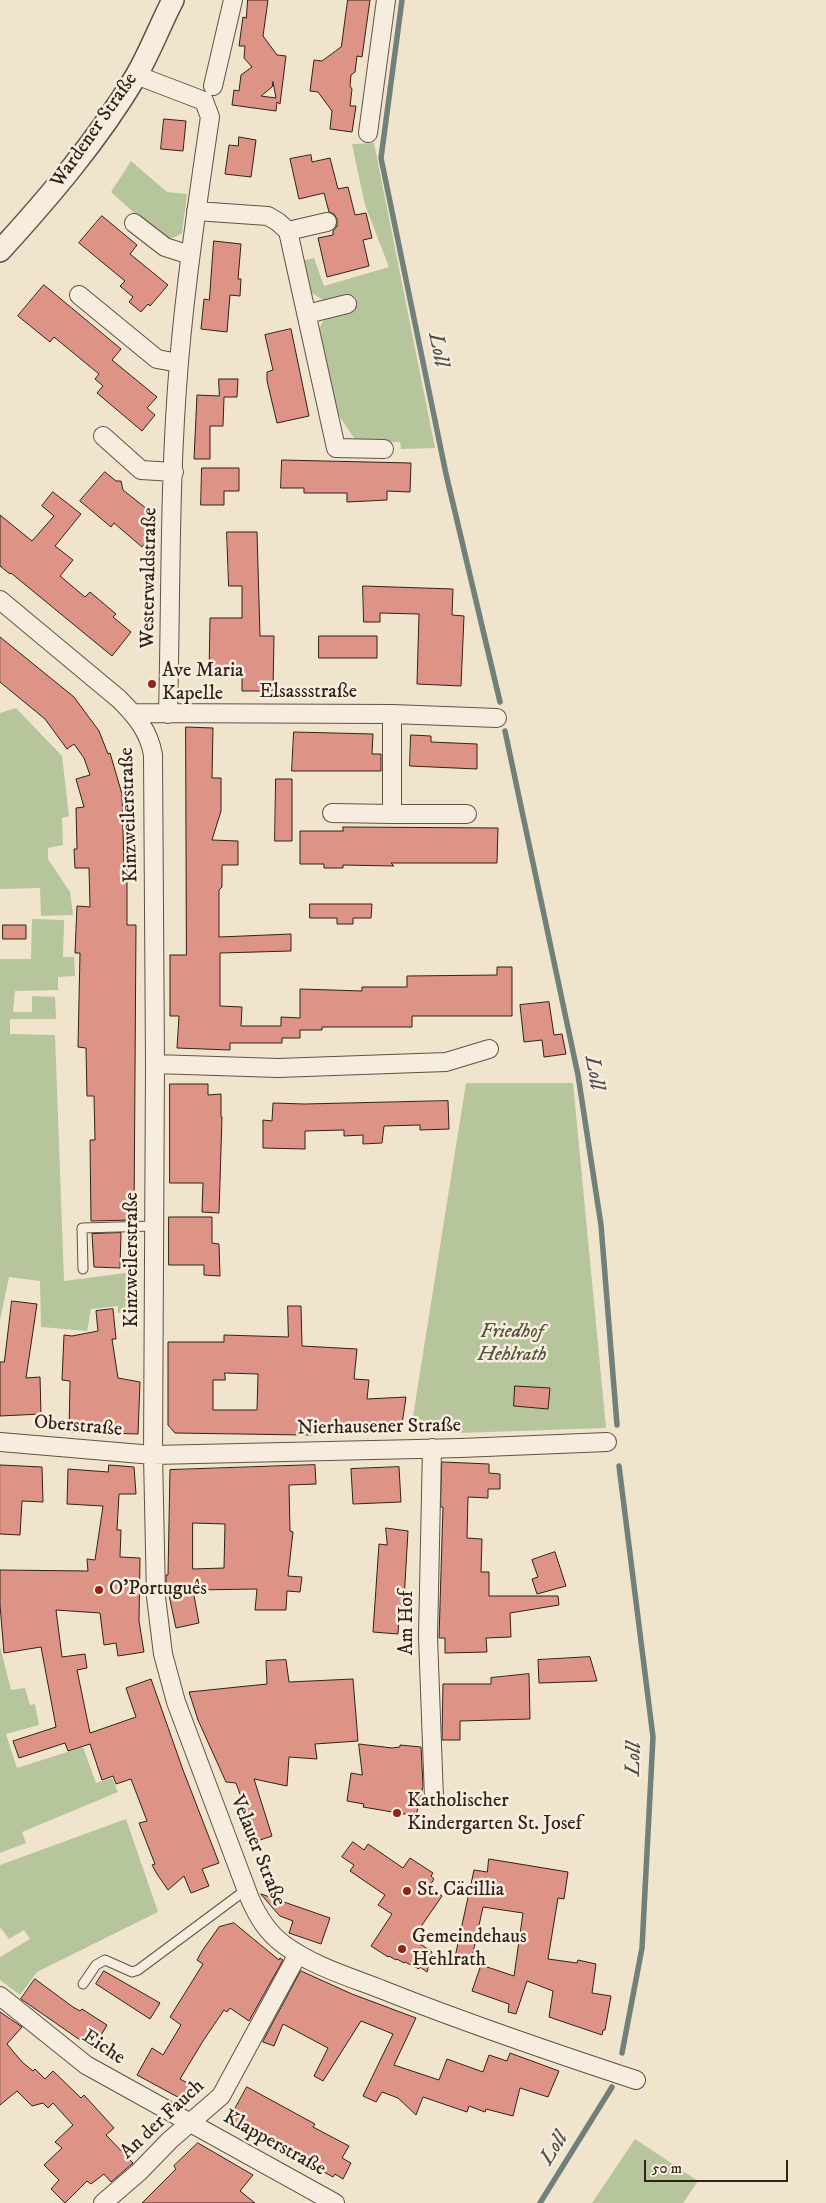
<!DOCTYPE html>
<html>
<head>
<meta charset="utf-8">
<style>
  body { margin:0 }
  #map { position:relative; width:826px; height:2203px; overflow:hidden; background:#f1e4cc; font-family:"IM FELL DW Pica",serif }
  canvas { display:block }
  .scale { position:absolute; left:644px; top:2160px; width:144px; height:22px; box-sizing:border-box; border:2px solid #312219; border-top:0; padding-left:6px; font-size:15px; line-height:18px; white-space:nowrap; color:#312219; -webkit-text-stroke:4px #f6edde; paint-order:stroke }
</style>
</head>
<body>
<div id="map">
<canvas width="826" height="2203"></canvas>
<div class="scale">50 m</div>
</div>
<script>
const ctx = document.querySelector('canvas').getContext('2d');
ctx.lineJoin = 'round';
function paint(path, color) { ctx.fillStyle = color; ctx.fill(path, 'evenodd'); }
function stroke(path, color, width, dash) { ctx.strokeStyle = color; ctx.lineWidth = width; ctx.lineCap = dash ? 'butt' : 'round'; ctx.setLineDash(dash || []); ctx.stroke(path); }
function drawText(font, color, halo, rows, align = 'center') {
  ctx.font = font + ' "IM FELL DW Pica",serif'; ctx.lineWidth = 5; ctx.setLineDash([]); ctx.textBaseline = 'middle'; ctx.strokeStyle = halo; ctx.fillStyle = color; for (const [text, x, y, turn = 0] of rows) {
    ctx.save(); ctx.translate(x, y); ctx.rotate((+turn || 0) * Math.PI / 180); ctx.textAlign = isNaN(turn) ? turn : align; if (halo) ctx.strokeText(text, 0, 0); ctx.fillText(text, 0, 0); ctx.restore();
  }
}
paint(new Path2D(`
  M374 143 435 448 401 449 400 442 356 441 338 414 319 333C321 313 338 313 354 308L347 295 323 300 312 293 302 261 314 258 324 286 389 267 365 205 352 144Z
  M131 161 167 192 187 194 182 233C175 238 169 240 161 237L111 192Z
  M16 708 62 756 69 816 62 818 63 845 48 848V859L70 892 73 915 41 916 40 888 0 889V713Z
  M32 919 64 920 63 957H74L75 976 58 977V990L15 991 13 1012H32V996L55 997 56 1019H10V1034L55 1035 64 1281 133 1272 134 1311 118 1313V1306L91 1309 87 1331 41 1327 40 1281 9 1277 0 1320V959H31Z
  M466 1083H573L606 1428 459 1433 411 1429Z
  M0 1646 11 1690 25 1688 30 1705 35 1704 39 1725 6 1734 17 1768 83 1747 96 1783 112 1778 118 1792 22 1832 26 1843 0 1853Z
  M126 1819 158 1912 37 1972 20 1995 0 1980V1957L30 1939 24 1930 9 1939 0 1927V1865Z
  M635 2139 698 2181 683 2203H592Z`), '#b6c59b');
stroke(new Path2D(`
  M402 0 381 158 446 474 500 702
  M505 731 578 1075 601 1225 617 1425
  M619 1466 653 1737 642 1948 622 2053
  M540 2203 612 2087`), '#71807b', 5.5);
const building = new Path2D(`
  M248 0H268L263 36 277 55 286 56 280 104 277 102 276 111 232 105 234 90 239 91 241 75 252 67 244 58 245 46H239L243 17 246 18ZM273 82 276 98 261 96 272 87Z
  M348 0H370L362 57 357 56 355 72 351 75 350 86 352 89 350 106H356L352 132 330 129 332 111 318 92 310 91 314 60 322 61 341 47Z
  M164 119 186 121 183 151 161 149Z
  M239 137 256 140 251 177 225 174 229 145 238 146Z
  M311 155 312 162 330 158 338 189 348 187 355 215 366 213 372 238 363 240 369 266 327 277 318 238 333 235V231L337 226V219L334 214 329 212 324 193 299 199 290 159Z
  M102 216 137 245 130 254 168 285 150 306 148 304 141 312 129 302 133 297 120 286 125 281 79 243Z
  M214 241 241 244 238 279H241L240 296 230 295 227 332 201 329 204 299 209 300Z
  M44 285 121 349 112 360 157 397 147 408 155 415 142 431 97 393 103 386 95 379 99 374 54 337 50 342 18 316Z
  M291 329 309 416 277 423 267 381V372L273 370 265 335Z
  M219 379H238L237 397H224L223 426H210V459H194L197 395 219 396Z
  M282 460 411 463 410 492 387 491V500L347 502V493H304V488H281Z
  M202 468H239V491H224V505H201Z
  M105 472 116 481H121L123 490 157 517 151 524 157 529 142 547 114 523 111 527 80 501Z
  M53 492 81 514 55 546 73 560 60 576 85 597 90 592 116 614 113 617 131 632 112 656 11 573 10 574 0 566V515L32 541 54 516 42 506Z
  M227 532H257L260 636H274L273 691H242V674H209L210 618H242V586H229Z
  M363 586 453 589 452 615 464 616 461 686 417 684 419 614 380 613V622H364Z
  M319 636H377V658H319Z
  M0 637 74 697 99 731 108 754 110 753 122 794 124 866H127V925H136L134 1220 91 1221 90 1140H95L94 1096H87L86 1048 78 1047 80 953H75L77 906 90 907 89 868H75L74 849H77L76 808 84 807 76 779 90 775 84 758 74 744 67 749 45 719 0 682Z
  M186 727 213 728 212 778H221V811L212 840 238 841V865H222V887L219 890V937L291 934V951L220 953V1006L242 1007 241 1026H281V1017L300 1018V989L362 991V987H407V976L497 975V967H512V1016H412V1027H322V1030H300V1038H282V1043H230V1050L177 1048 179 1016H170V955H186Z
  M294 732 373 734 372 754H381V771H292Z
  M411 735 431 736V742L477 744V769L410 766Z
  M276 779H292V841H275Z
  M343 827 498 828 497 863H391L394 866 343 865V868H324V864H300V831H343Z
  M310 904H372L371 918H353V924H337V918H310Z
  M3 925H26V939H3Z
  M549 1002 554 1035 562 1034 566 1054 544 1057 542 1040 524 1042 520 1005Z
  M170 1084H208V1095L221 1094V1117H222L219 1213 202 1212 203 1183H170Z
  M448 1101 449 1129 420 1130V1125L384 1126 382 1143 363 1144V1135L344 1136V1130L305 1131V1149L263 1148V1120L272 1121 273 1103 304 1104Z
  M169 1217H212V1243L219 1244 220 1276 204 1275V1265H169Z
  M121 1233 120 1268 94 1267 92 1234Z
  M12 1301 37 1304 26 1378 40 1377 41 1414 0 1416V1362H4Z
  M288 1306H301L302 1346 357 1349 354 1379 369 1380 367 1399 406 1397 401 1431 304 1435 175 1433 168 1425V1342H224V1335L288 1337ZM225 1373 258 1374 257 1410H213V1380H225Z
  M113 1309 116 1339H112L118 1378 140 1382 138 1434 69 1432 70 1381 62 1380 64 1335 72 1336 98 1331 96 1311Z
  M515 1386 550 1388 548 1409 514 1406Z
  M442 1462 489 1464V1473L500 1474V1489H488V1498L468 1497 467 1538 482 1539 481 1572H489V1596H558L559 1605 510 1613 511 1637 486 1638 487 1652 445 1653V1638H439L443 1507H441Z
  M0 1465 42 1467 43 1502 22 1501 20 1535 0 1534Z
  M109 1465 134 1467 136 1494H119L117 1530H121L120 1557 140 1558 139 1621 144 1652 118 1656 116 1643 104 1645 100 1613 56 1610 62 1657 85 1654 87 1668 77 1670 90 1733 136 1717 126 1688 151 1679 183 1770 219 1863 202 1869 209 1886 191 1893 184 1876 168 1890 157 1874 152 1865 155 1864 139 1823 147 1821 131 1779 116 1784 113 1776 102 1780 90 1744 68 1751 65 1743 19 1758 13 1741 56 1727 41 1647 4 1653 0 1605V1570L88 1571 87 1559 95 1560 103 1506 67 1504 68 1469 108 1472Z
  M315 1465 316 1484 289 1485 290 1531 293 1532 288 1576 302 1577 300 1592 287 1591 286 1610H255L257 1589 193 1590 199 1623 176 1628 166 1581V1575H168L170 1470ZM193 1523 225 1524 224 1568 193 1569Z
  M399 1467 401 1502 353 1504 351 1469Z
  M386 1528 408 1531 403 1618 399 1617 398 1634 373 1632 379 1544 387 1545Z
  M555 1552 566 1586 537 1594 532 1579 538 1577 532 1560Z
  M590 1657 597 1681 539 1683 538 1660Z
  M286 1660 289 1682 353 1679 358 1741 315 1744 317 1759 289 1757 287 1786 254 1779 272 1836 248 1844 238 1816 247 1813 236 1783 226 1782 198 1720 189 1692 267 1684 266 1661Z
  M529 1674 530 1719 460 1721V1740H442L443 1684H491V1678Z
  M359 1744 392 1748 400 1747V1745L421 1747 423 1786 416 1816 363 1807 364 1804 347 1801 351 1773 362 1775Z
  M353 1842 364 1850 368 1844 403 1868 410 1858 433 1873 431 1876 434 1879 429 1887 442 1896 420 1928 423 1930 416 1941 432 1952 427 1972 420 1967 419 1969 405 1962 404 1963 397 1959 396 1960 389 1956 388 1957 371 1946 392 1914 378 1905 385 1895 350 1871 354 1865 342 1857Z
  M489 1859 568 1872 564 1899 558 1898 548 1959 577 1963 578 1960 596 1964 592 1993 611 1996 605 2030H603L602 2035 549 2017 553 1991 527 1981 516 2014 508 2012 509 2004 472 1991 481 1965 514 1976 523 1913 483 1907 471 1962 455 1957 474 1870 487 1872Z
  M261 1894 330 1918 321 1944 289 1933 293 1921 280 1916Z
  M234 1923 279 1960 280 1958 283 1960 249 2021 230 2008 227 2012 224 2010 203 2041 180 2079 195 2087 187 2102 137 2075 152 2048 163 2055 181 2025 170 2017 203 1964 197 1960 202 1951 219 1927Z
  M104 1971 160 2003 150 2019 96 1984Z
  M301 1971 352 1994 416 2018 394 2065 439 2080 447 2059 483 2072 489 2055 507 2061 510 2053 559 2071 548 2097 520 2088 513 2116 486 2109 485 2112 469 2106 467 2112 423 2097 416 2115 398 2098 382 2092 376 2102 363 2096 393 2034 361 2021 323 2081 314 2076 328 2048 283 2024 274 2046 263 2042Z
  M35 1979 73 2007 80 2011 82 2009 107 2025 93 2049 21 1999Z
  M0 2012 22 2027 7 2044 22 2062 33 2071 35 2069 45 2079 53 2071 81 2098 84 2095 114 2128 106 2135 133 2163 111 2182 104 2174 91 2184 87 2181 65 2203 51 2189 59 2180 44 2165 62 2148 55 2142 73 2125 53 2103 48 2108 43 2103 32 2106 17 2091 0 2105Z
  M247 2087 315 2124 313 2127 349 2146 342 2158 351 2163 343 2179 335 2174 333 2177 229 2120Z
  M198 2143 253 2175 240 2191 255 2203H142L176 2169 174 2166Z`);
paint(building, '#dd9386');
stroke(building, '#312219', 1);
const service = new Path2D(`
  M83 1269 82 1228 154 1226
  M83 1984 96 1965 105 1960 132 1972 138 1970 247 1889`);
const minor = new Path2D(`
  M136 75 204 101 210 117C198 199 186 280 179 362 169 479 171 597 168 714
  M213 86 233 0
  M368 133 386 0
  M196 211 268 216 278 222 288 231 336 448 384 449
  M134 223 165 247 190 255
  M288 231 327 222
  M79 295 157 359 179 363
  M307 314 347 304
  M103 436 141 470 174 472
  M0 600 119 699C136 716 149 731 153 755L155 1064 153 1455 156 1597 163 1654 176 1702 250 1899C258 1917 267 1932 283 1944 312 1966 350 1977 383 1990 466 2023 551 2052 636 2080
  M134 713 392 714 497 718
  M392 714V814H467
  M332 813 392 814
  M155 1064 278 1068 446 1062 489 1049
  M0 1442 153 1455 461 1448 607 1442
  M432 1448 428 1637 434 1798
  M0 1996 86 2065 335 2203
  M103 2203 139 2172 170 2140 221 2096 298 1954`);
const tertiary = new Path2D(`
  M0 251C50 196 98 140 136 76 150 52 160 25 173 0`);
stroke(service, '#615246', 11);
stroke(minor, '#615246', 20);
stroke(tertiary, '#615246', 24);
stroke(service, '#f6edde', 9);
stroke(minor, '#f6edde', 18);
stroke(tertiary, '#f6edde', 21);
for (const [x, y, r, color] of [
  [152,684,5,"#8f2418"],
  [99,1590,5,"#8f2418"],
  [397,1813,5,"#8f2418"],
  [407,1891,5,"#8f2418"],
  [402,1949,5,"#8f2418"]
]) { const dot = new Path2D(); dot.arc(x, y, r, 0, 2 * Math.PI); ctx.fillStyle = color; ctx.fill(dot); stroke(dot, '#f6edde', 2); }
drawText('20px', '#312219', '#f6edde', [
  ["Wardener Straße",95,131,-55],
  ["Westerwaldstraße",150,578,-89],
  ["Elsassstraße",308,693],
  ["Kinzweilerstraße",130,815,-92],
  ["Kinzweilerstraße",133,1260,-90],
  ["Oberstraße",78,1427,5],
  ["Nierhausener Straße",379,1428,-1],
  ["Am Hof",408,1623,-90],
  ["Velauer Straße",257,1851,68],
  ["Eiche",103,2048,33],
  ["An der Fauch",163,2120,-43],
  ["Klapperstraße",274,2144,29]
]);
drawText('20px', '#312219', '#f6edde', [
  ["Ave Maria",162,672],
  ["Kapelle",162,695],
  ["O'Português",109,1590],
  ["Katholischer",407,1802],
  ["Kindergarten St. Josef",407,1825],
  ["St. Cäcillia",417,1891],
  ["Gemeindehaus",412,1938],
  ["Hehlrath",412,1961]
], 'left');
drawText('italic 20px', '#595340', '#f6edde', [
  ["Friedhof",512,1333],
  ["Hehlrath",512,1356]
]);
drawText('italic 21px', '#51514a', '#f6edde', [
  ["Loll",437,350,78],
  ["Loll",593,1073,80],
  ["Loll",635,1759,-88],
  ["Loll",555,2149,-58]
]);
</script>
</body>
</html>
